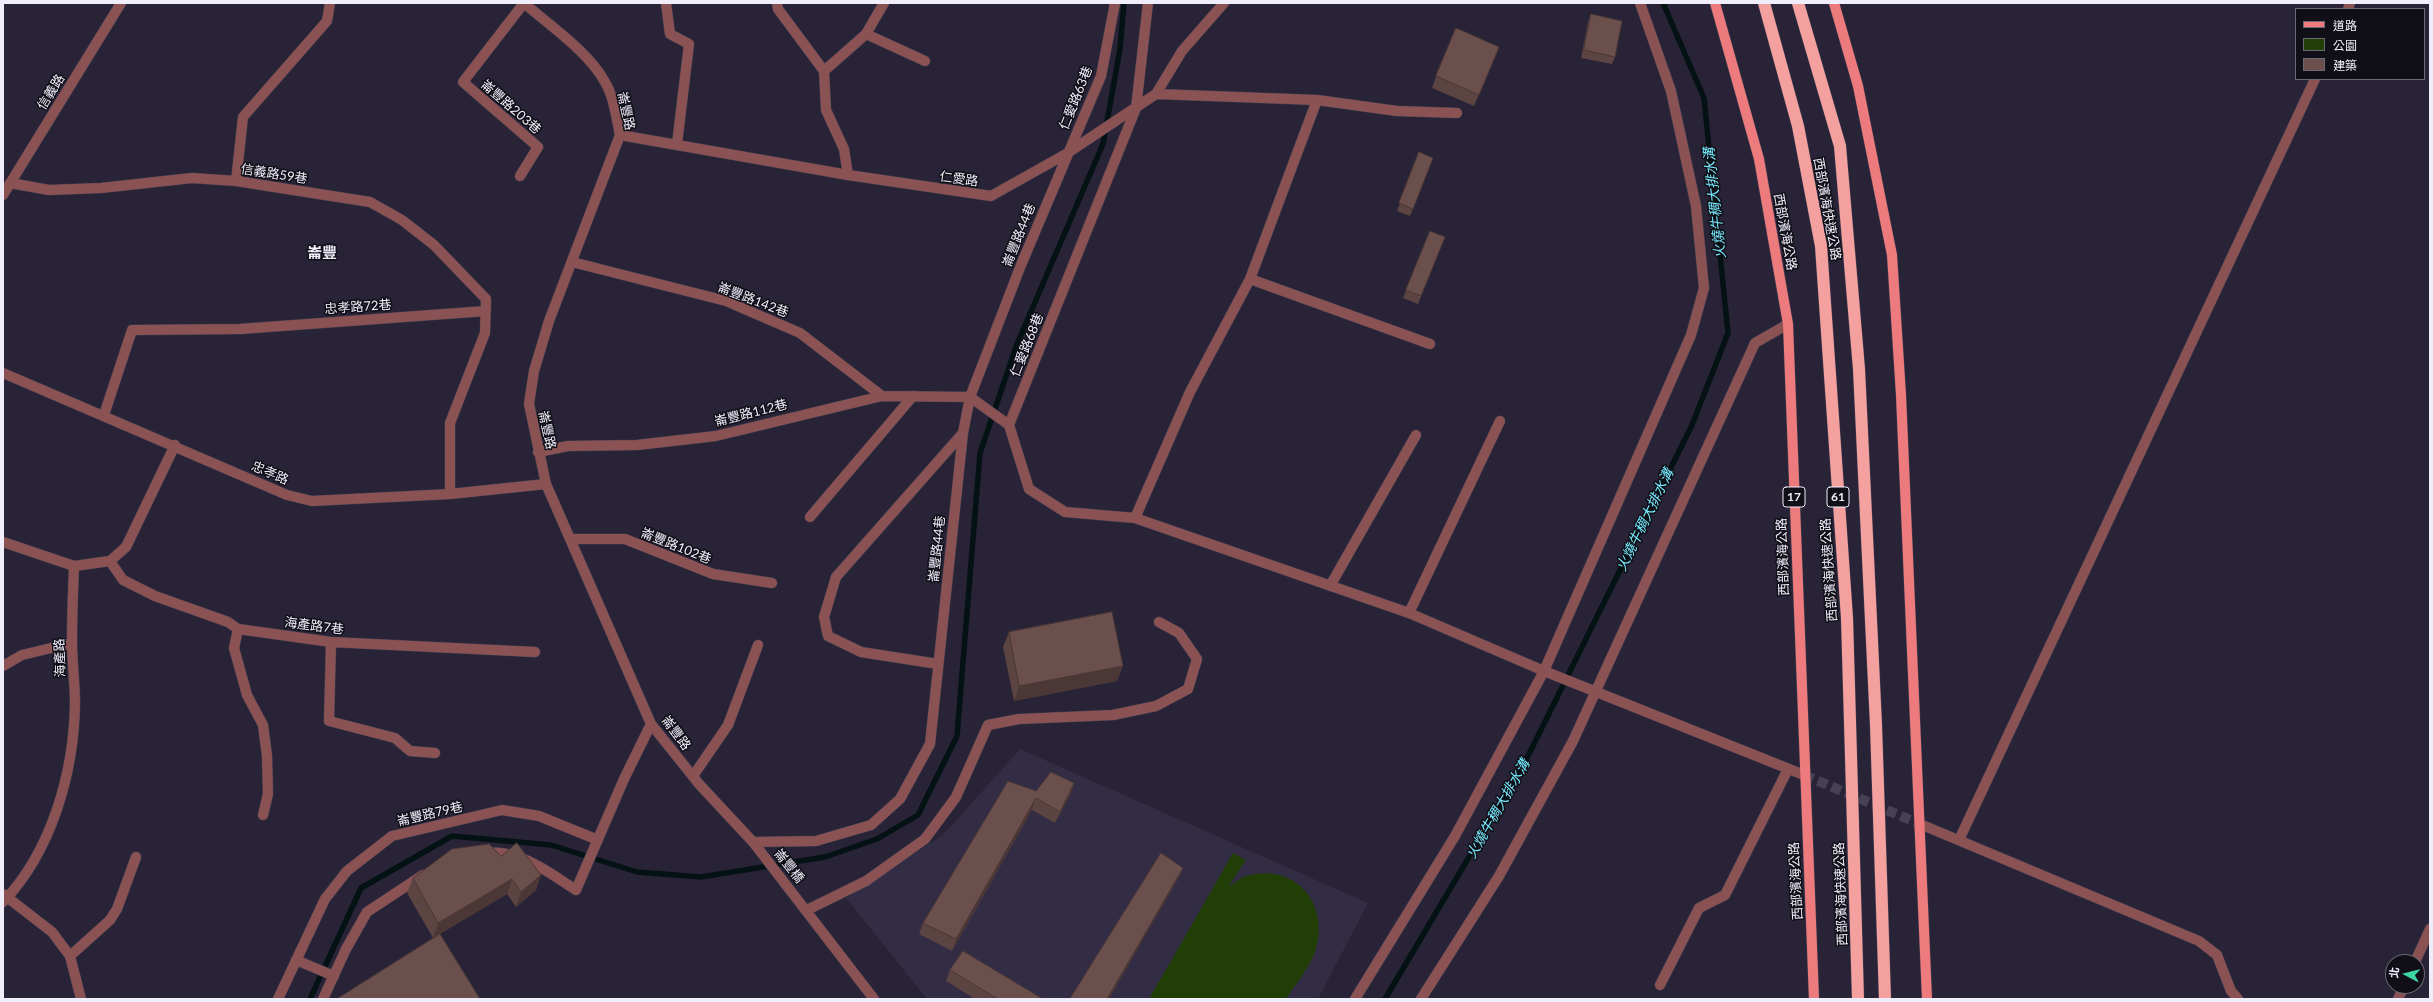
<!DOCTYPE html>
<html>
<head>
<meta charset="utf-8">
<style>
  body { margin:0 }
  #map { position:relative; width:2433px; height:1002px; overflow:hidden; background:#282336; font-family:Lato,"Noto Sans TC",sans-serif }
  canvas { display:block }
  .frame { position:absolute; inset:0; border:4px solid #f1eefb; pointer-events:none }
  .legend { position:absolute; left:2295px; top:8px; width:130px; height:72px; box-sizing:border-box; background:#100e16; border:1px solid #6a6872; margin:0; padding:5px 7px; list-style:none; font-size:12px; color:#f1eefb }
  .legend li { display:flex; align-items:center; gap:8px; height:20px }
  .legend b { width:20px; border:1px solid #6a6872 }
  .north { position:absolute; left:2385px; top:954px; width:40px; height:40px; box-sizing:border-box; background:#100e16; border:1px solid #6a6872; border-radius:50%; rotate:277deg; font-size:11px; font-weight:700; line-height:16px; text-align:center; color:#f1eefb }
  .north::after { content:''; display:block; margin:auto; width:14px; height:18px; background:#3cd4a3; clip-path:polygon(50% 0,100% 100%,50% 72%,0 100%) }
</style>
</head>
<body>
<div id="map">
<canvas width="2433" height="1002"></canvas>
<div class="frame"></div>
<ul class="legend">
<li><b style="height:5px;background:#ed7a7c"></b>道路</li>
<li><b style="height:11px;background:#213e06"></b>公園</li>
<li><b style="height:11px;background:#6a4f4d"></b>建築</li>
</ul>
<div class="north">北</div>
</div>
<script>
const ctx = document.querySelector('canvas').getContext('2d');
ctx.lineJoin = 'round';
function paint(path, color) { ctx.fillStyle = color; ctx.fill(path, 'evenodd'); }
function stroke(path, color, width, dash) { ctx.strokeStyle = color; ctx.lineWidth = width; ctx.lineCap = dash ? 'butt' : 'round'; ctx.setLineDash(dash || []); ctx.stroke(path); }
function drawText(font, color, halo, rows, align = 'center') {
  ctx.font = font + ' Lato,"Noto Sans TC",sans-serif'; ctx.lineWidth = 3; ctx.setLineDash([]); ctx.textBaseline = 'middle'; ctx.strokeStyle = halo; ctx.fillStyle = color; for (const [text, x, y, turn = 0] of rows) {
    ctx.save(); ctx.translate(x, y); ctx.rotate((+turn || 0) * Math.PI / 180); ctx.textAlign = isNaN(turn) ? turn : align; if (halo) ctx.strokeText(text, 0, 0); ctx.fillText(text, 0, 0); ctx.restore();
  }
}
paint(new Path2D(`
  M1020 749 1368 903 1318 999H927L846 898 944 834Z`), '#332c45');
paint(new Path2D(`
  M1233 853 1246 860 1228 887C1233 884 1240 878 1246 876 1296 862 1331 905 1315 952 1309 968 1295 985 1286 999H1149Z`), '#213e06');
stroke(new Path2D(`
  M310 999 361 888 452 836 551 845 637 872 701 877 825 857 877 839 918 815 957 736 980 453 1017 344 1103 144 1120 49 1124 3
  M1385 999 1524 764 1692 425 1728 333 1704 98 1663 3`), '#041214', 5.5);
stroke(new Path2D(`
  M1804 775 1920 824`), '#464154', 10, [10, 5]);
const minor = new Path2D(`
  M524 3C549 25 589 52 605 82 614 97 616 117 620 135L549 321 534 371 529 404 546 484 651 724 699 784 753 842 874 999
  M666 3 670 34 689 44 677 144
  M777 3 778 9 824 71 826 110 844 149 848 175
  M2348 9 2350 3
  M866 34 925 61
  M824 71 866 34 884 3
  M1156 94 1317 100 1397 111 1457 113
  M1317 100 1250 279 1190 392 1135 518 1409 613 1544 671 1804 775
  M620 135 848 175 991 196 1066 154 1156 94 1182 51 1224 3
  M520 176 538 147 463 82 524 3
  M236 181 243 117 327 21 330 3
  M10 183 49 190 101 188 192 178 236 181 370 202 402 220 434 245 486 299 485 333 450 423V494
  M3 195 121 3
  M572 262 726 301 800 333 882 396
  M1250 279 1430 344
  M3 373 287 495 312 501 450 494 546 484
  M104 415 132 330 240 329 486 311
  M538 452 568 446 637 445 716 436 882 396 970 397 1009 425
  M810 517 913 396
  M1135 518 1065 512 1029 489 1009 425 1136 108 1148 3
  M570 539H625L713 574 772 583
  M3 542 74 566
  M110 561 123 580 155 596 228 622 238 629 331 642 535 652
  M1330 586 1416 435
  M1409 613 1500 421
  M238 629 234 648 247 695 263 725 267 756 268 794 263 815
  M331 642 329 721 395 738 410 751 435 753
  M938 664 861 652 828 636 824 617 836 577 963 433
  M3 666 22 655 72 643
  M693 776 728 725 758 645
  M1920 824 2199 941 2217 955 2231 991 2238 999
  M1959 840 2315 79
  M753 842 816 841 871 825 900 799 930 744 963 433 970 397 1021 265 1101 76 1115 3
  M484 853C520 849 548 872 576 890L624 779 651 724
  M3 894 52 932 70 956 81 999
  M3 902C52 851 74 772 75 703 75 683 72 662 72 642 72 617 73 591 74 566L110 561 126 547 175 445
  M807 910 866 881 925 839 956 797 988 725 1019 719 1113 715 1156 706 1188 689 1197 659 1179 633 1159 622
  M70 956 110 920 117 909 136 857
  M296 960 334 976
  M2415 962 2430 929
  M1660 985 1699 908 1725 895 1788 769
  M278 999 325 899 347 871 392 836 502 810 539 816 598 840
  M323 999 346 949 367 912 423 875
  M1355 999 1455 836 1544 671 1691 335 1704 288 1696 206 1671 91 1640 3
  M1421 999 1499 876 1573 741 1755 343 1788 324
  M2398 999 2404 986`);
const major = new Path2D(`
  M1715 3 1759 159 1788 324 1814 999
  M1834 3 1858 86 1892 255 1901 395 1927 999`);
const highway = new Path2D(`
  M1764 3 1798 126 1821 246 1847 618 1858 999
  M1798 3 1840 146 1859 369 1876 725 1885 999`);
stroke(minor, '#443f52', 11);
stroke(major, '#443f52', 11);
stroke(highway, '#443f52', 13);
stroke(minor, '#8a5252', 10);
stroke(major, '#ed7a7c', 10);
stroke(highway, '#f3a09f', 12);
paint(new Path2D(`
  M1591 14 1615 57 1612 64 1581 58 1588 22Z
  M1499 47 1495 58 1474 106 1432 88 1436 76Z
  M1419 152 1433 158 1410 216 1397 211Z
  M1445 237 1418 304 1403 298 1406 290Z
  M1009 632 1123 666 1117 681 1014 701 1003 647Z
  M1074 783 1070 795 1055 823 1032 810 952 951 919 934 923 923 1036 791Z
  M501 856 541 875 536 890 516 907 507 894 433 938 407 893 413 878Z
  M950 970 1043 999H975L946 981Z`), '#5b4442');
paint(new Path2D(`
  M1123 666 1117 681 1014 701 1019 686Z
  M1074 783 1070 795 1055 823 1060 812Z
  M1036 798 1032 810 952 951 956 939Z
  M1183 868 1180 876 1109 999H1107Z
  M541 875 536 890 516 907 521 892Z
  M512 879 507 894 433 938 438 923Z`), '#4a3736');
const building = new Path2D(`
  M1591 14 1622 21 1615 57 1584 50Z
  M1456 28 1499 47 1479 95 1436 76Z
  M1419 152 1433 158 1413 209 1399 203Z
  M1430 231 1445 237 1421 296 1406 290Z
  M1112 612 1123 666 1019 686 1009 632Z
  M1051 772 1074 783 1060 812 1036 798 956 939 923 923 1008 781 1036 791Z
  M517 843 541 875 521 892 512 879 438 923 413 878 452 849 489 844 501 856Z
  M1161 853 1183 868 1107 999H1070Z
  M440 934 480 999H337Z
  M963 951 1043 999H998L950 970Z`);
paint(building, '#6a4f4d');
stroke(building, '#4a3736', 1);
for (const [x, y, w] of [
  [1794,497,22],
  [1838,497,22]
]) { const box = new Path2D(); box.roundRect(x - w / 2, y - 10, w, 20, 3); ctx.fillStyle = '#100e16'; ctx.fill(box); stroke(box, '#f1eefb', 1); }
drawText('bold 12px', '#f1eefb', null, [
  ["17",1794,497],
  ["61",1838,497]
]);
drawText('13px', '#f1eefb', '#100e16', [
  ["信義路",51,92,-58],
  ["仁愛路63巷",1076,98,-68],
  ["崙豐路203巷",511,107,41],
  ["崙豐路",626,111,78],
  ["信義路59巷",274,174,9],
  ["仁愛路",959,179,8],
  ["西部濱海快速公路",1827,209,80],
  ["西部濱海公路",1785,232,80],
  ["崙豐路44巷",1019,235,-68],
  ["崙豐路142巷",753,300,21],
  ["忠孝路72巷",358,307,-4],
  ["仁愛路68巷",1027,345,-68],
  ["崙豐路112巷",751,413,-14],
  ["崙豐路",547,430,78],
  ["忠孝路",270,473,23],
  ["崙豐路102巷",676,546,22],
  ["崙豐路44巷",937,549,-84],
  ["西部濱海公路",1783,557,-92],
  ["西部濱海快速公路",1829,570,-94],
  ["海產路7巷",314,626,7],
  ["海產路",60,658,-92],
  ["崙豐路",676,733,53],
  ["崙豐路79巷",430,814,-13],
  ["崙豐橋",789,866,51],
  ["西部濱海公路",1796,881,-93],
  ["西部濱海快速公路",1841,894,-92]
]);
drawText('italic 14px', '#76ebfe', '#100e16', [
  ["火燒牛稠大排水溝",1715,203,-96],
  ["火燒牛稠大排水溝",1645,520,-64],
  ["火燒牛稠大排水溝",1498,809,-60]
]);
drawText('bold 15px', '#f1eefb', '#100e16', [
  ["崙豐",322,253]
]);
</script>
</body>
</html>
